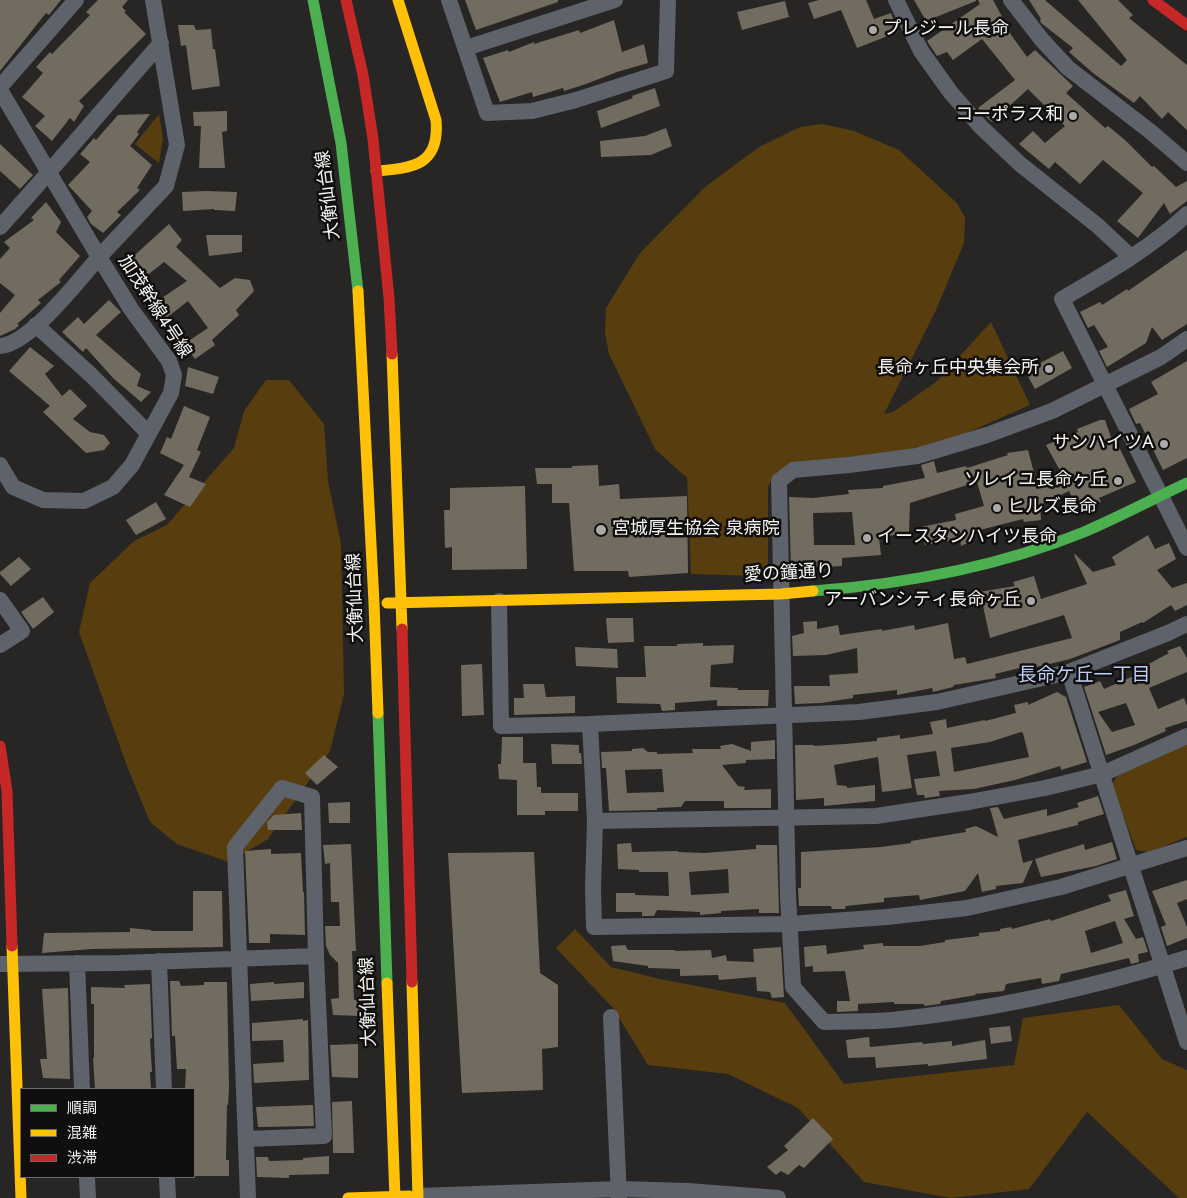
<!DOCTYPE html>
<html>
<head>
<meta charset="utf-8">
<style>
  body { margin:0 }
  #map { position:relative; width:1187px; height:1198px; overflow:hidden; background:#272624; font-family:Jost,"Noto Sans JP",sans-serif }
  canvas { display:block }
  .legend { position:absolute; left:20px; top:1088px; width:175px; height:90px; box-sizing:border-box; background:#100f0e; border:1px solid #6b6a69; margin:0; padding:6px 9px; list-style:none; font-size:15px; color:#f4f3f1 }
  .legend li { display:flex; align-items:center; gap:10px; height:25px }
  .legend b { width:25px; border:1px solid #6b6a69 }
</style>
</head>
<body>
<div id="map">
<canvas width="1187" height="1198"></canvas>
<ul class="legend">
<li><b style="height:6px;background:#4caf50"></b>順調</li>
<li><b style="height:6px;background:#ffc107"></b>混雑</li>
<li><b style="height:6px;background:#c62828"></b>渋滞</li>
</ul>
</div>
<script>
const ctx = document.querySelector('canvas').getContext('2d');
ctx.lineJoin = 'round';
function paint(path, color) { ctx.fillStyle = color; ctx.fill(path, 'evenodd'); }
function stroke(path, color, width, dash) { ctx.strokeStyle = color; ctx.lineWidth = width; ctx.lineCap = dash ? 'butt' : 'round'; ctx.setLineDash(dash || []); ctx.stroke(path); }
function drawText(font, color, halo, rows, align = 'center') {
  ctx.font = font + ' Jost,"Noto Sans JP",sans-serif'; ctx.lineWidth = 5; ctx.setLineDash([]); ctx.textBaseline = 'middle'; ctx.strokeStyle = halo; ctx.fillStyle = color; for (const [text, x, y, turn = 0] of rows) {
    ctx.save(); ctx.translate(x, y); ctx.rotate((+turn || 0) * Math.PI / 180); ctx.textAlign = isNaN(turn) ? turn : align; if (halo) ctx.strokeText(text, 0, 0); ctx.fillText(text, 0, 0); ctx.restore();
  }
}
paint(new Path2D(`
  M159 114 163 138 159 163 135 144Z
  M822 124 854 131 899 150 957 203 965 218 964 243 936 310 884 414 893 412 936 382 991 322 1030 405 960 436 915 449 850 457 831 466 773 476 768 487V566L759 576 691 574 687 477 679 471 655 449 609 354 605 333 606 308 640 253 705 187 759 147 800 127Z
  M266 380H289L324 424 328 481 341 544 344 694 330 751 268 839 229 862 177 844 150 822 127 766 79 632 90 583 134 541 167 525 234 448 244 411Z
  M1187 744V837L1149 852 1136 850 1112 786 1119 771Z
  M575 929 611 967 660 979 785 1003 844 1084 1014 1065 1023 1018 1119 1005 1162 1059 1187 1070V1198H1179L1087 1112 1029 1189 951 1198 864 1182 798 1108 728 1074 648 1065 613 1008 556 948Z`), '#583e0f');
paint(new Path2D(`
  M0 0H61L49 15 46 13 0 71Z
  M98 0H128L122 7 126 11 124 12 146 34 79 101 84 106 74 122 70 118 52 141 35 126 45 116 22 97 43 73 36 67 50 52 52 54 90 15 86 12Z
  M465 0H558V2L476 30Z
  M819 0H866L874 19 891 13 898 32 857 48 841 10 814 19 808 3Z
  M914 0H976V1L926 21Z
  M978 0H993L1006 24 1004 25 1027 57 1035 50 1073 86 1066 93 1105 128 1108 126 1125 140 1152 167 1154 166 1176 187 1187 181V201L1170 214 1164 203 1138 238 1117 221 1143 193 1103 160 1080 184 1055 162 1049 169 1019 144 1033 131 1045 143 1065 126 1028 89 992 122 985 116 978 108 1015 80 982 39 953 60 947 52 937 56 927 41 980 4Z
  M1029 0H1045L1121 66 1127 60 1078 0H1118L1133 15 1129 18 1187 65V130L1168 112 1162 119 1140 96 1134 103 1093 73 1069 52 1073 48 1041 23 1040 20 1041 19Z
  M785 1 789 17 742 30 737 12Z
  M614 20 622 52 644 44 648 63 617 72 586 84 564 91 563 88 533 97 532 92 500 102 483 58 508 50 509 52 534 42V44L579 30 580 33Z
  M178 25H194L196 30 211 29 213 49H215L220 86 192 90 186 45 181 46Z
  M655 88 660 106 601 128 597 111 633 98 632 96Z
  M227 111V131L222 132 225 168H199L201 126H194L193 112Z
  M150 114 137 132 139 134 130 146 152 165 137 188 140 190 117 212 121 215 103 233 91 224 87 217 92 211 68 185 90 162 80 154 94 138 96 140 118 115Z
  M666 128 672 146 651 155 601 157 600 141 645 136Z
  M0 144 33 175 20 189 0 171Z
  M206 191 237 192 235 211 214 210V209L183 211 182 192Z
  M46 202 61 222 56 232 80 256 59 280 61 282 38 300 41 303 17 324 19 325 15 329 0 336V313L15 295 0 283V259L10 248 4 242 34 220 31 218Z
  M169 224 182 240 176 247 220 288 235 278 250 280 254 291 236 310 239 315 212 340 215 345 195 359 184 344 208 328 188 301 165 319 153 304 187 281 164 262 140 281 126 263Z
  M206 235H242V252L209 256Z
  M1187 250V324L1162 340 1152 327 1146 343 1107 367 1099 351 1108 347 1094 325 1088 328 1080 312 1100 302 1102 305 1127 289 1128 291Z
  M109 300 121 312 96 335 141 374 137 386 151 392 141 402 114 379 86 348 83 352 62 332 78 317 84 324Z
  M30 347 54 366 45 374 62 396 70 389 87 406 73 419 90 432 104 435 110 443 104 450 86 453 43 412 50 406 9 371Z
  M1063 351 1072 368 1035 389 1025 371Z
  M1187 361V458L1163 470 1140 423 1136 424 1129 409 1158 394 1151 382Z
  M188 367 219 377 213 394 185 386Z
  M184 406 210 417 197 450 201 452 189 477 206 484 190 507 164 495 184 465 160 453 167 437 171 439Z
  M1100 420H1105L1113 443 1116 441 1136 482 1099 498 1101 502 1079 513 1069 491 1040 505 1041 520 1024 522 1023 519 972 532V541L961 546 960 539 925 545 921 527 956 520 955 514 984 506 977 482 910 503 909 532 879 538 881 555 842 558V566L791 569 789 497 813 498 849 494 848 490 883 488V486L925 478 921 465 934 461 937 473 966 466 967 468 1008 455 1007 453 1028 450 1037 484 1063 476 1046 445 1078 432 1077 429ZM852 512 855 545H814L813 513Z
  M598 465 599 486 619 484 620 499 687 496 688 573 629 577 628 571H574L569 503H552V484H537L535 468H572V466Z
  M525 486 527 569 452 570V547L445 548 444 510H450V488Z
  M156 502 166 519 136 535 126 520Z
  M1148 535 1155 549 1169 543 1176 559 1157 570 1172 588 1187 583V605L1175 611 1171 605 1143 623 1142 622 1120 632V640L1070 659 1037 667 1036 664 995 674 996 678 954 685 953 687 933 692 932 688 897 695V690L853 695V698L821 703 795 704 794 686H830L829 675 858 673 857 648 826 655 793 656 792 636 804 633 803 622 817 621V629L838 625 840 635 882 629V631L914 625 915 630 948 623 954 659 965 657 967 664 1072 638 1064 615 990 638 980 592 1015 586 1013 582 1034 576 1041 599 1087 584 1074 555 1075 554 1093 572 1116 565 1112 557Z
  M19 557 31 569 11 586 0 574V572Z
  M43 597 54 612 33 629 21 612Z
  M606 618H633L634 642 608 643Z
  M703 643V646L734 645 733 663 711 665 710 687 738 688 737 690H769L768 706H717V700L675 703V710L662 711 660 704 617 703 616 677H646L644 646H677V644Z
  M1180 646 1187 658V672L1149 688 1158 709 1184 698 1187 706V721L1165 728 1166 731 1134 745 1106 755 1084 687 1100 681 1104 689 1145 671 1143 667 1169 653 1167 651ZM1126 703 1135 725 1112 732 1098 712Z
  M575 647 617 649 618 668 576 666Z
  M482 664 484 715 462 716 461 665Z
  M523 684H544L546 697 575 696V713L514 715V698H524Z
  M1057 692 1066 697 1087 762 1061 770 1060 766 1015 780 974 789 939 791 940 796 925 798 924 795H917L914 779 940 776 936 751 907 755 912 788 899 790 882 792 878 757 834 765 837 785 847 786V788L875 785V801L824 806V798L796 800 795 745H814V746L845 744 877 741V738L900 735V739L933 734 930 722 946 719 947 728 985 720V721L1016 713 1014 705 1028 702V705ZM1021 732 1023 733 1029 757 954 772 951 748 990 742Z
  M502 737H523V763H536L537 787H541V793H578V811H545V815H517V780L499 779 498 764H501Z
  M775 740V759L746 760V763L722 765 738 786 745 787 744 790 771 789V808H724V801H685L681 807 657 808V810L609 811 606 768H602L601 752 632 751V749L643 748 648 752H657V754L693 753 692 749H721L720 746 732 744 751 751V742ZM662 769 664 792 627 793 625 770Z
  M551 744 579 745V753H581L582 764H552Z
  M324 755 338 767 317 785 305 773Z
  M1098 796 1104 814 1078 822V825L1018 840 1023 863 1033 860 1023 883 996 886V889L982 892 978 873 965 891 920 900 919 895 884 898V902L846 906 845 909H832L831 906H799L798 888H801V852L881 847 911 843V841L966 832 965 829 976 826 998 837 990 808 998 807 1004 819 1047 809V816L1079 807 1077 803Z
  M350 802V823H329L328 803Z
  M301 813 302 830H268L267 822 274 815Z
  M1112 842 1117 859 1096 866 1041 877 1035 859 1084 844 1085 850Z
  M631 843 632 852 678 851V852L704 853 756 849V845H777L779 913H759V909L721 911V913L700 915V912L657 910 654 916H642V912H616V893H635V895L669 896 668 872H639V870L618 869 617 844ZM728 869 729 893 691 895 689 872Z
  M351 844 356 951H352L354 1000H360L359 1016 333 1015 331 999 339 998 338 963 330 955 326 946 325 926H340L339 902H331L330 863 325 864 323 845Z
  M271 849V854L301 853 303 892H304L305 935 270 934V943H249L245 851Z
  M534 852 540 973 558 985V1047L542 1049 543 1090 462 1093 448 853Z
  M1187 880V899L1177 903 1187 927V938L1167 946 1161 927 1166 925 1152 891Z
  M1126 890 1134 916 1124 919 1136 939 1143 937 1148 952 1138 954 1139 962 1131 964 1129 958 1061 974 1059 981 1042 984 1041 978 1006 984 1004 991 975 994 976 995 941 1001 940 1004 924 1006V1004H894V1002L858 1004V1011L837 1012V1001H850L845 971 813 972V966L805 967 804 947 826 945 827 954 864 949 863 945 883 943V946H920L945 942V940L979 936V933L1000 931V929L1011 927 1012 929 1050 919 1051 921 1111 901 1108 895ZM1115 921 1123 943 1091 953 1085 931Z
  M193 891H222L223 947 92 949 42 953 44 933 130 932V928L151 930V931H193Z
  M625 945 628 950H675V951L711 950 712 958 726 955 727 961 754 962 753 949 781 947 784 997 772 998 770 992 757 991 756 977 719 980 718 975 680 976V969L648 968V966L613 961 611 946Z
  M170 981H179L181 986 204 985V982H227L229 1088 228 1105H227L226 1160H229V1176H194V1089H185L186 1069H177L175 1036H172Z
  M274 982V984L304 982V998L251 1001 250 984Z
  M150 984 152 1038 150 1039 152 1072H150L151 1089H95L93 1058H94V1004H91V987L125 988 124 985Z
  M68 988 70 1079 43 1078 40 1059H47L42 989Z
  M303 1019V1021L308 1020 309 1080 254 1083 253 1064 284 1062 283 1040 252 1041V1023Z
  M1010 1026 1012 1041 991 1044 989 1028Z
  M869 1037 870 1047 922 1042 923 1044 952 1041V1046L985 1040 987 1059 928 1066V1064L876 1068 875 1057 848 1058 846 1040Z
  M358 1044V1078L332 1077 330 1045Z
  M352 1101 354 1153H333L332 1102Z
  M313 1105 314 1126 258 1127 256 1107Z
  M813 1118 833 1139 804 1168 799 1165 788 1175 781 1171 776 1175 767 1167 788 1150 784 1146Z
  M329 1156V1174L289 1175V1178L257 1177 256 1157H268L269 1161 303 1160V1158Z`), '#726b60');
stroke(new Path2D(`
  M449 0 487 113 532 111 576 100 666 71 668 0
  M896 0 921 51 951 93 981 127 1020 164 1098 226 1130 256
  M1011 0 1042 40 1068 68 1151 132 1187 163
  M466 48 615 0
  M0 87 76 0
  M0 90 99 257C79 280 30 344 0 346
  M1187 214C1151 248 1105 274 1062 299L1187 548
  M0 227C55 167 107 104 161 43
  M36 325 92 376 149 434
  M1187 339 1161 357 1052 411 987 435 917 456 849 465 793 470 779 481 788 896 793 987 824 1022C847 1021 870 1022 892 1020 992 1010 1091 988 1187 958
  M0 465 13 487 43 500 84 501 113 487 132 465 171 393 174 375 169 361 131 309 99 257 166 186 177 145 153 0
  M0 600 22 631 0 645
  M499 601 501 726 590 724 859 712 937 702 1069 672 1168 633 1187 624
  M1069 672 1187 1042
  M590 724 595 821 593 888 594 927 790 924 887 917 967 908 1061 887 1187 848
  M595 821 876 816 969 802 1045 788 1102 774 1187 736
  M159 961 164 1089
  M77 963 82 1089
  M0 964 119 963 316 956
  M611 1017 619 1198
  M246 1139 324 1136 316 956 312 797 282 788 235 847 248 1198
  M87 1177 88 1198
  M167 1177 168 1198
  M418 1196 619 1189 688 1191 778 1198`), '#5d626b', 16);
stroke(new Path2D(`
  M313 0 341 143 358 291
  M813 591C905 584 998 567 1084 532 1119 517 1153 499 1187 483
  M378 713 387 983`), '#4caf50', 11);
stroke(new Path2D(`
  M376 171C414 168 440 165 436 120L398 0
  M358 291 374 603 378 713
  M392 354 402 629
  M387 603 781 594 813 591
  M12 946 21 1198
  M412 982 418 1198
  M387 983 395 1198
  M348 1198 409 1196`), '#ffc107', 11);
stroke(new Path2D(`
  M346 0 363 75 373 139 389 298 392 354
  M1153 0 1187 25
  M402 629 412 982
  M0 746 7 791 12 946`), '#c62828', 11);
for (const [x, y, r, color] of [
  [873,30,5,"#acaba9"],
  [1073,116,5,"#acaba9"],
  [1049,369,5,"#acaba9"],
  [1164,444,5,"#acaba9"],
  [1118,481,5,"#acaba9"],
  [997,508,5,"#acaba9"],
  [601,530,6,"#acaba9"],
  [867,538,5,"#acaba9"],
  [1031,601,5,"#acaba9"]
]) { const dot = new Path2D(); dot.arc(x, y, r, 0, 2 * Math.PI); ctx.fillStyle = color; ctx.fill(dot); stroke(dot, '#100f0e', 2); }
drawText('18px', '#f4f3f1', '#100f0e', [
  ["プレジール長命",883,30,"left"],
  ["コーポラス和",1063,116],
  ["長命ヶ丘中央集会所",1039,369],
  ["サンハイツA",1154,444],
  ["ソレイユ長命ヶ丘",1108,481],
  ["ヒルズ長命",1007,508,"left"],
  ["宮城厚生協会 泉病院",612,530,"left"],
  ["イースタンハイツ長命",877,538,"left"],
  ["アーバンシティ長命ヶ丘",1021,601]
], 'right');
drawText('18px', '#f4f3f1', '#100f0e', [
  ["大衡仙台線",329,195,-97],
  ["加茂幹線４号線",154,307,57],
  ["愛の鐘通り",789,574,-3],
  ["大衡仙台線",356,598,-92],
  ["大衡仙台線",369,1002,-92]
]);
drawText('19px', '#bacdf5', '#100f0e', [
  ["長命ケ丘一丁目",1084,676]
]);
</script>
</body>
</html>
